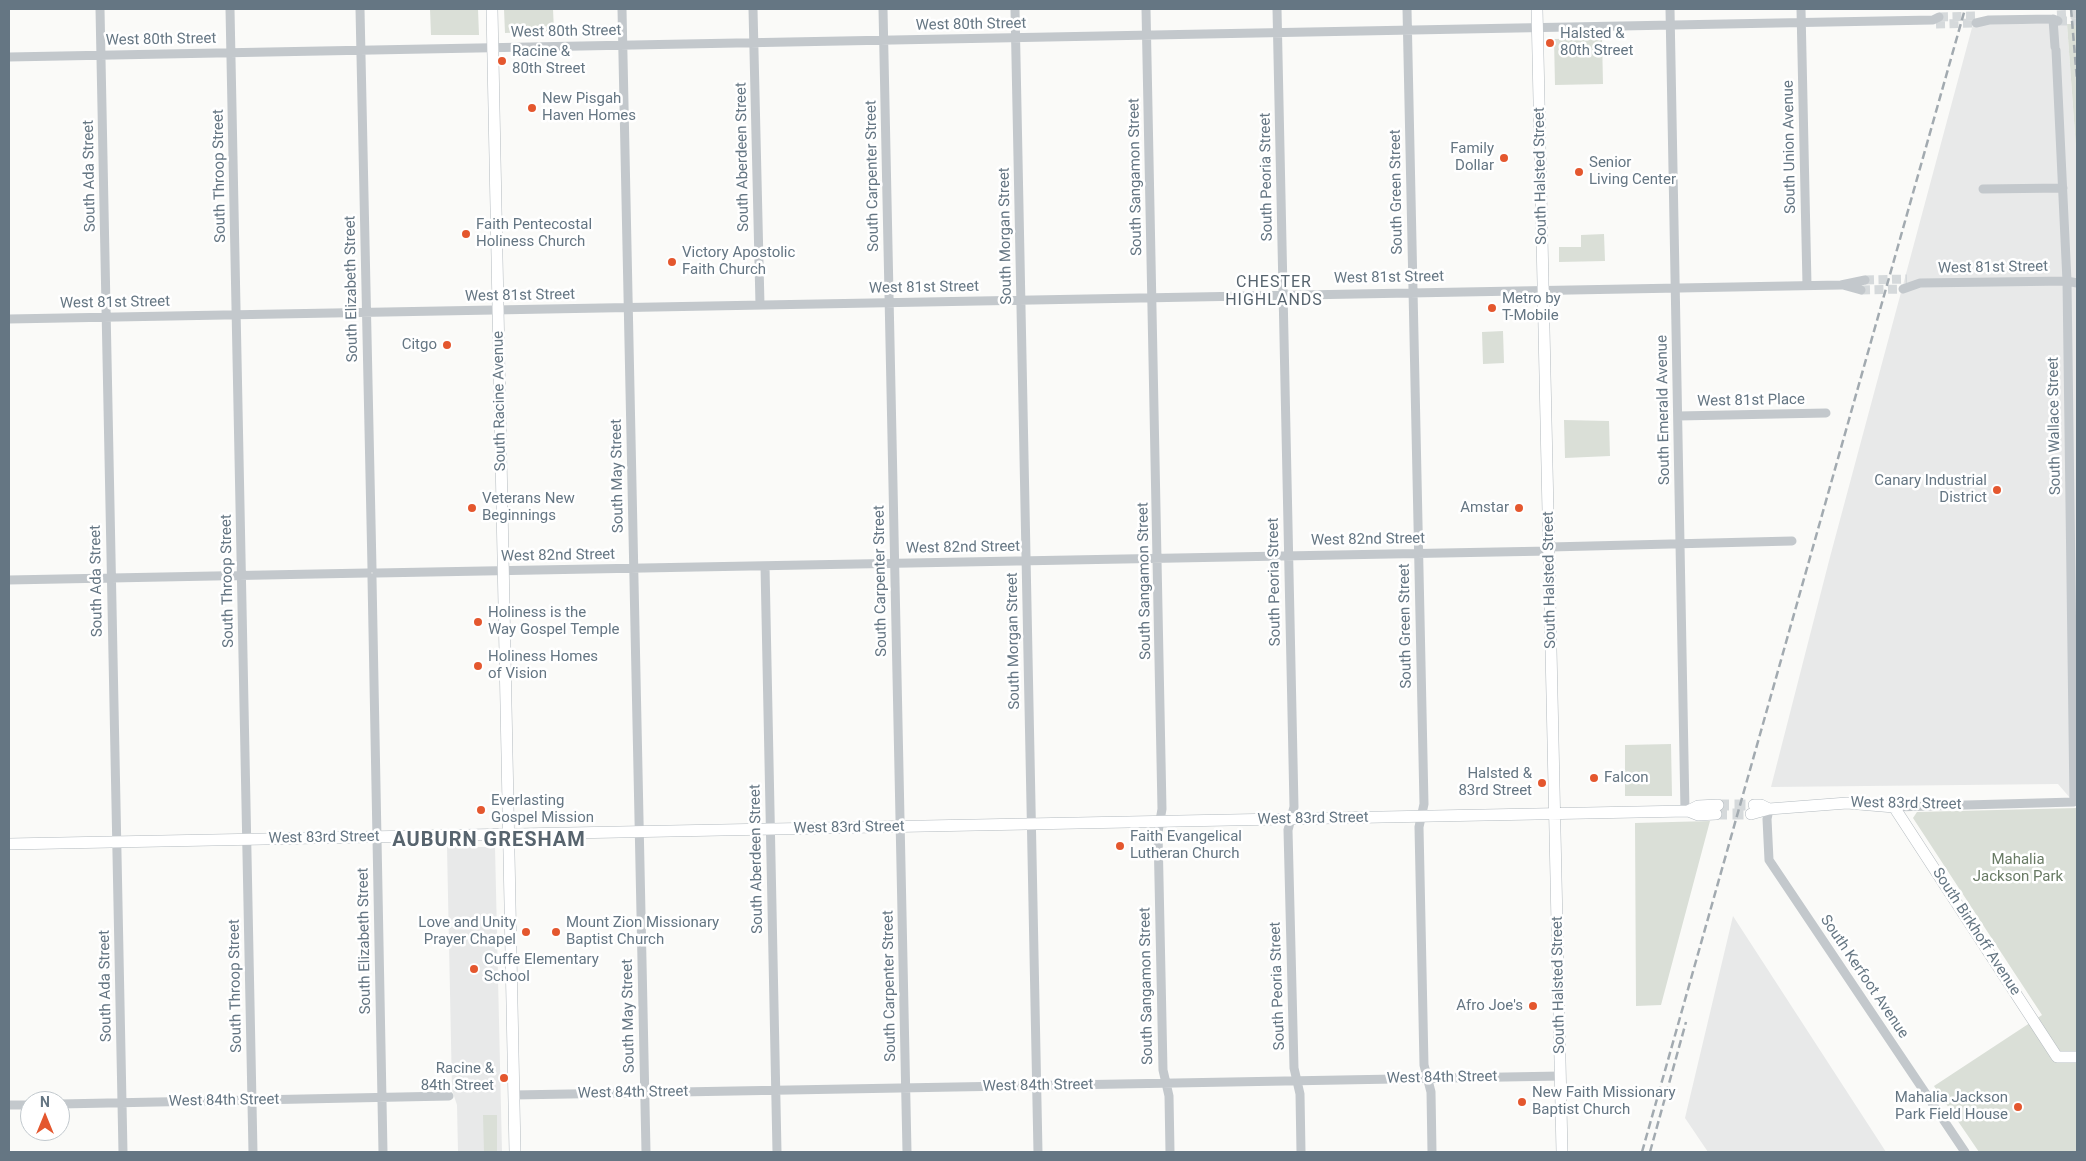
<!DOCTYPE html>
<html>
<head>
<meta charset="utf-8">
<style>
  body { margin:0 }
  #map { position:relative; width:2086px; height:1161px; overflow:hidden; background:#fafaf8; font-family:Roboto,sans-serif }
  canvas { display:block }
  .frame { position:absolute; inset:0; border:10px solid #657683; pointer-events:none }
  .north { position:absolute; left:20px; top:1091px; width:50px; height:50px; box-sizing:border-box; background:#fff; border:1px solid #c1c8cd; border-radius:50%; rotate:0deg; font-size:14px; font-weight:700; line-height:20px; text-align:center; color:#657683 }
  .north::after { content:''; display:block; margin:auto; width:18px; height:22px; background:#e4572e; clip-path:polygon(50% 0,100% 100%,50% 72%,0 100%) }
</style>
</head>
<body>
<div id="map">
<canvas width="2086" height="1161"></canvas>
<div class="frame"></div>
<div class="north">N</div>
</div>
<script>
const ctx = document.querySelector('canvas').getContext('2d');
ctx.lineJoin = 'round';
function paint(path, color) { ctx.fillStyle = color; ctx.fill(path, 'evenodd'); }
function stroke(path, color, width, dash) { ctx.strokeStyle = color; ctx.lineWidth = width; ctx.lineCap = dash ? 'butt' : 'round'; ctx.setLineDash(dash || []); ctx.stroke(path); }
function drawText(font, color, halo, rows, align = 'center') {
  ctx.font = font + ' Roboto,sans-serif'; ctx.lineWidth = 5; ctx.setLineDash([]); ctx.textBaseline = 'middle'; ctx.strokeStyle = halo; ctx.fillStyle = color; for (const [text, x, y, turn = 0] of rows) {
    ctx.save(); ctx.translate(x, y); ctx.rotate((+turn || 0) * Math.PI / 180); ctx.textAlign = isNaN(turn) ? turn : align; if (halo) ctx.strokeText(text, 0, 0); ctx.fillText(text, 0, 0); ctx.restore();
  }
}
paint(new Path2D(`
  M1973 24H2067L2077 162V806L2058 784 1771 787 1830 557Z
  M447 847H495L502 1152H458L457 1105 452 1090Z
  M1733 916 1886 1152H1708L1685 1118Z`), '#e8e9e9');
paint(new Path2D(`
  M430 9H478L479 35H431Z
  M504 9H553L554 31 505 33Z
  M2067 24H2077V162Z
  M1602 38 1603 84 1555 85 1554 39Z
  M1604 234 1605 261 1559 262V247H1581V235Z
  M1503 331 1504 363 1483 364 1482 332Z
  M1564 420 1609 421 1610 456 1565 458Z
  M1671 744 1672 796H1625V745Z
  M2077 808V1152H1979L1934 1086 2042 1015 1913 818 1917 812Z
  M1710 821 1661 1005 1636 1006 1635 823Z
  M483 1115H497V1152H484Z`), '#dadfd7');
stroke(new Path2D(`
  M2057 15 2077 14
  M1939 17 1979 16
  M2058 21H2077
  M1936 24 1976 23
  M1865 280 1907 279
  M1861 290 1903 289`), '#d5d9db', 9, [9, 4.5]);
stroke(new Path2D(`
  M1718 805H1754
  M1716 814H1751`), '#d5d9db', 11, [11, 5.5]);
const secondary = new Path2D(`
  M492 9 515 1152
  M1537 9 1562 1152
  M1754 805H1761L1769 809
  M1688 811 1698 806 1718 805
  M1751 814 1769 809 1847 803 1894 807 2057 1057H2077
  M9 844 1688 811 1698 815 1716 814`);
stroke(secondary, '#b3babf', 12);
stroke(new Path2D(`
  M100 9 123 1152
  M230 9 253 1152
  M360 9 372 568
  M622 9 646 1152
  M753 9 760 305
  M883 9 907 1152
  M1015 9 1038 1152
  M1146 9 1162 809 1158 832 1163 1070 1169 1096 1170 1152
  M1277 9 1294 807 1288 830 1294 1068 1300 1094 1301 1152
  M1407 9 1424 804 1419 827 1424 1065 1431 1092 1432 1152
  M1670 9 1685 811
  M1801 9 1807 285
  M2053 19 2055 47
  M1976 23 1989 20 2053 19 2058 21
  M9 57 1933 20 1939 17
  M1983 189 2063 188
  M1843 285 1861 290
  M1903 289 1920 283 2067 281 2077 283
  M9 319 1841 285 1865 280
  M1678 416 1826 413
  M1550 547 1792 541
  M765 566 777 1152
  M377 573 1550 551
  M372 578 383 1152
  M9 580 367 573
  M1894 807 2074 802 2067 281 2056 50
  M1769 809 1767 819 1769 860 1965 1152
  M514 1095 1561 1076
  M60 1104 449 1096
  M9 1105H30`), '#c3c8cc', 9);
stroke(secondary, '#fff', 11);
stroke(new Path2D(`
  M2071 9 2077 80
  M1642 1152 1965 9
  M1650 1152 1686 1022`), '#a2aab0', 2.5, [8, 4]);
for (const [x, y, r, color] of [
  [1550,43,5,"#e4572e"],
  [502,61,5,"#e4572e"],
  [532,108,5,"#e4572e"],
  [1504,158,5,"#e4572e"],
  [1579,172,5,"#e4572e"],
  [466,234,5,"#e4572e"],
  [672,262,5,"#e4572e"],
  [1492,308,5,"#e4572e"],
  [447,345,5,"#e4572e"],
  [1997,490,5,"#e4572e"],
  [472,508,5,"#e4572e"],
  [1519,508,5,"#e4572e"],
  [478,622,5,"#e4572e"],
  [478,666,5,"#e4572e"],
  [1594,778,5,"#e4572e"],
  [1542,783,5,"#e4572e"],
  [481,810,5,"#e4572e"],
  [1120,846,5,"#e4572e"],
  [526,932,5,"#e4572e"],
  [556,932,5,"#e4572e"],
  [474,969,5,"#e4572e"],
  [1533,1006,5,"#e4572e"],
  [504,1078,5,"#e4572e"],
  [1522,1102,5,"#e4572e"],
  [2018,1107,5,"#e4572e"]
]) { const dot = new Path2D(); dot.arc(x, y, r, 0, 2 * Math.PI); ctx.fillStyle = color; ctx.fill(dot); stroke(dot, '#fff', 2); }
drawText('15px', '#657683', '#fff', [
  ["West 80th Street",971,25,-1],
  ["West 80th Street",566,32,-1],
  ["West 80th Street",161,40,-1],
  ["South Union Avenue",1790,147,-91],
  ["South Aberdeen Street",743,157,-91],
  ["South Ada Street",90,176,-91],
  ["South Throop Street",220,176,-91],
  ["South Carpenter Street",873,176,-91],
  ["South Halsted Street",1541,176,-91],
  ["South Sangamon Street",1136,177,-91],
  ["South Peoria Street",1267,177,-91],
  ["South Green Street",1397,192,-91],
  ["South Morgan Street",1006,236,-91],
  ["West 81st Street",1993,268,-1],
  ["West 81st Street",1389,278,-1],
  ["West 81st Street",924,288,-1],
  ["South Elizabeth Street",352,289,-91],
  ["West 81st Street",520,296,-1],
  ["West 81st Street",115,303,-1],
  ["South Racine Avenue",500,401,-91],
  ["West 81st Place",1751,401,-1],
  ["South Emerald Avenue",1664,410,-91],
  ["South Wallace Street",2055,426,-91],
  ["South May Street",618,476,-91],
  ["West 82nd Street",1368,540,-1],
  ["West 82nd Street",963,548,-1],
  ["West 82nd Street",558,556,-1],
  ["South Halsted Street",1550,580,-91],
  ["South Ada Street",97,581,-91],
  ["South Throop Street",228,581,-91],
  ["South Carpenter Street",881,581,-91],
  ["South Sangamon Street",1145,581,-91],
  ["South Peoria Street",1275,582,-91],
  ["South Green Street",1406,626,-91],
  ["South Morgan Street",1014,641,-91],
  ["West 83rd Street",1906,804,1],
  ["West 83rd Street",1313,819,-1],
  ["West 83rd Street",849,828,-1],
  ["West 83rd Street",324,838,-1],
  ["South Aberdeen Street",757,859,-91],
  ["South Birkhoff Avenue",1976,932,57],
  ["South Elizabeth Street",365,941,-91],
  ["South Kerfoot Avenue",1864,977,56],
  ["South Halsted Street",1559,985,-91],
  ["South Ada Street",106,986,-91],
  ["South Throop Street",236,986,-91],
  ["South Carpenter Street",890,986,-91],
  ["South Sangamon Street",1147,986,-91],
  ["South Peoria Street",1278,986,-92],
  ["South May Street",629,1016,-91],
  ["West 84th Street",1442,1078,-1],
  ["West 84th Street",1038,1086,-1],
  ["West 84th Street",633,1093,-1],
  ["West 84th Street",224,1101,-1]
]);
drawText('15px', '#657683', '#fff', [
  ["Halsted &",1560,34],
  ["80th Street",1560,51],
  ["Racine &",512,52],
  ["80th Street",512,69],
  ["New Pisgah",542,99],
  ["Haven Homes",542,116],
  ["Family",1494,149,"right"],
  ["Dollar",1494,166,"right"],
  ["Senior",1589,163],
  ["Living Center",1589,180],
  ["Faith Pentecostal",476,225],
  ["Holiness Church",476,242],
  ["Victory Apostolic",682,253],
  ["Faith Church",682,270],
  ["Metro by",1502,299],
  ["T-Mobile",1502,316],
  ["Citgo",437,345,"right"],
  ["Canary Industrial",1987,481,"right"],
  ["District",1987,498,"right"],
  ["Veterans New",482,499],
  ["Beginnings",482,516],
  ["Amstar",1509,508,"right"],
  ["Holiness is the",488,613],
  ["Way Gospel Temple",488,630],
  ["Holiness Homes",488,657],
  ["of Vision",488,674],
  ["Halsted &",1532,774,"right"],
  ["83rd Street",1532,791,"right"],
  ["Falcon",1604,778],
  ["Everlasting",491,801],
  ["Gospel Mission",491,818],
  ["Faith Evangelical",1130,837],
  ["Lutheran Church",1130,854],
  ["Love and Unity",516,923,"right"],
  ["Prayer Chapel",516,940,"right"],
  ["Mount Zion Missionary",566,923],
  ["Baptist Church",566,940],
  ["Cuffe Elementary",484,960],
  ["School",484,977],
  ["Afro Joe's",1523,1006,"right"],
  ["Racine &",494,1069,"right"],
  ["84th Street",494,1086,"right"],
  ["New Faith Missionary",1532,1093],
  ["Baptist Church",1532,1110],
  ["Mahalia Jackson",2008,1098,"right"],
  ["Park Field House",2008,1115,"right"]
], 'left');
drawText('15px', '#687a64', '#fff', [
  ["Mahalia",2018,860],
  ["Jackson Park",2018,877]
]);
ctx.letterSpacing = '1px';
drawText('16px', '#57646e', '#fff', [
  ["CHESTER",1274,283],
  ["HIGHLANDS",1274,301]
]);
ctx.letterSpacing = '0px';
ctx.letterSpacing = '1px';
drawText('bold 20px', '#57646e', '#fff', [
  ["AUBURN GRESHAM",489,841]
]);
ctx.letterSpacing = '0px';
</script>
</body>
</html>
